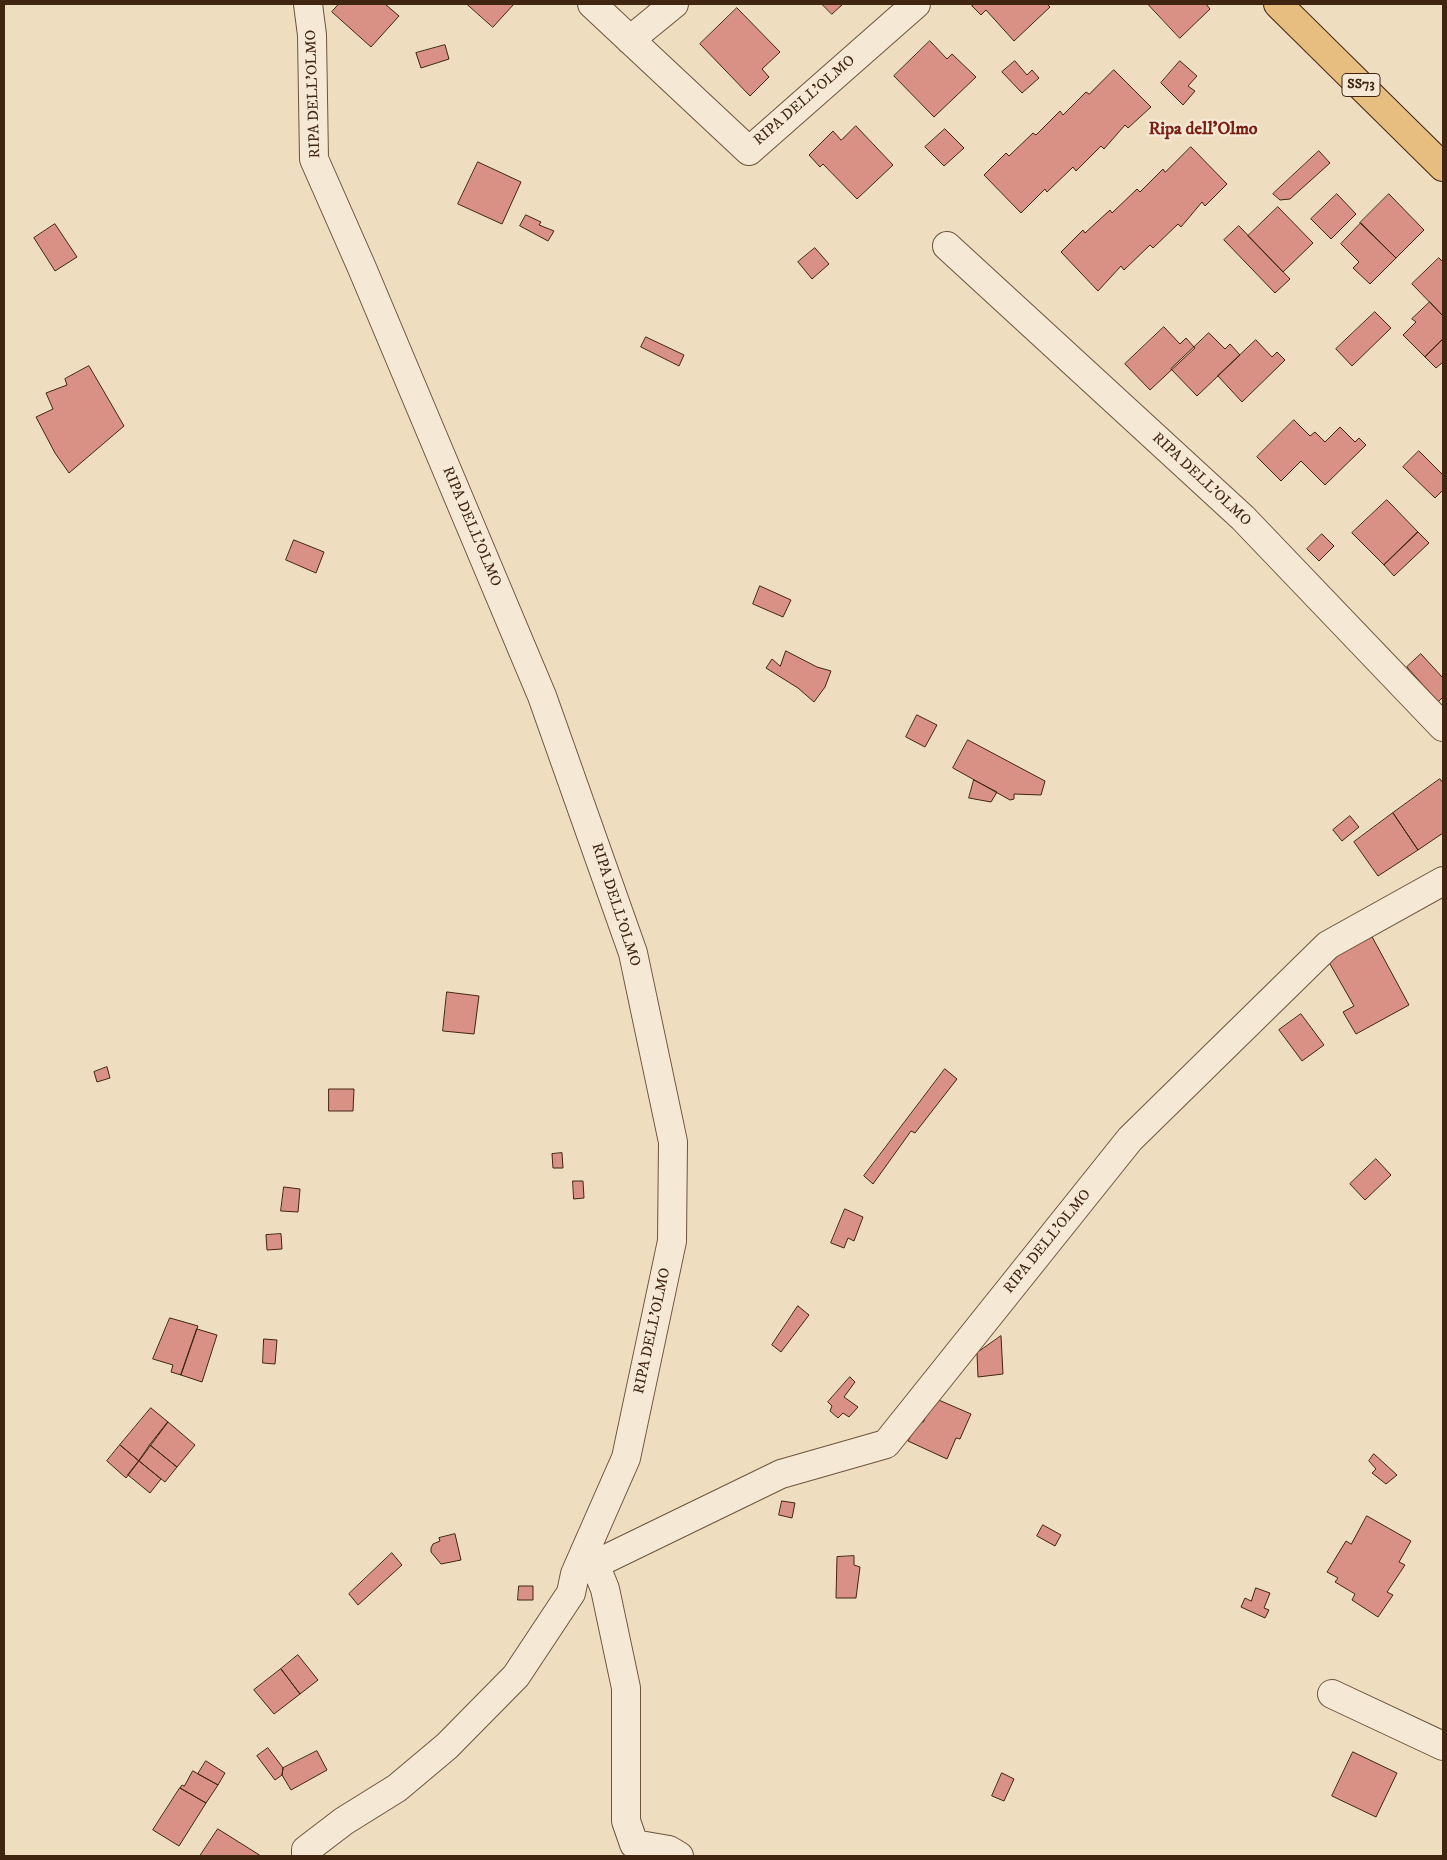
<!DOCTYPE html>
<html>
<head>
<meta charset="utf-8">
<style>
  body { margin:0 }
  #map { position:relative; width:1447px; height:1860px; overflow:hidden; background:#efddc0; font-family:"IM FELL DW Pica",serif }
  canvas { display:block }
  .frame { position:absolute; inset:0; border:5px solid #402611; pointer-events:none }
</style>
</head>
<body>
<div id="map">
<canvas width="1447" height="1860"></canvas>
<div class="frame"></div>
</div>
<script>
const ctx = document.querySelector('canvas').getContext('2d');
ctx.lineJoin = 'round';
function paint(path, color) { ctx.fillStyle = color; ctx.fill(path, 'evenodd'); }
function stroke(path, color, width, dash) { ctx.strokeStyle = color; ctx.lineWidth = width; ctx.lineCap = dash ? 'butt' : 'round'; ctx.setLineDash(dash || []); ctx.stroke(path); }
function drawText(font, color, halo, rows, align = 'center') {
  ctx.font = font + ' "IM FELL DW Pica",serif'; ctx.lineWidth = 4.5; ctx.setLineDash([]); ctx.textBaseline = 'middle'; ctx.strokeStyle = halo; ctx.fillStyle = color; for (const [text, x, y, turn = 0] of rows) {
    ctx.save(); ctx.translate(x, y); ctx.rotate((+turn || 0) * Math.PI / 180); ctx.textAlign = isNaN(turn) ? turn : align; if (halo) ctx.strokeText(text, 0, 0); ctx.fillText(text, 0, 0); ctx.restore();
  }
}
const building = new Path2D(`
  M339 4H385L399 16 371 47 332 12Z
  M467 4H514L493 27Z
  M822 4H843L832 14Z
  M975 4H1047L1050 7 1014 41 986 10 981 15 972 6Z
  M1148 4H1206L1210 9 1180 38Z
  M737 8 780 52 762 69 769 77 750 96 700 44Z
  M930 41 947 59 952 54 976 77 934 117 894 76Z
  M445 45 449 59 421 68 416 53Z
  M1015 61 1027 75 1032 70 1039 78 1022 93 1002 72Z
  M1180 61 1197 76 1188 86 1195 91 1183 105 1161 83Z
  M1114 70 1151 107 1128 128 1125 125 1104 149 1101 146 1076 171 1073 167 1047 192 1045 189 1021 213 984 175 1006 153 1009 156 1033 133 1036 135 1060 111 1063 115 1086 92 1089 94Z
  M856 126 893 165 857 199 823 164 820 167 809 155 833 131 841 140Z
  M945 129 964 148 944 166 925 147Z
  M1191 147 1227 184 1205 206 1202 202 1181 227 1178 224 1153 248 1150 245 1124 270 1121 266 1098 291 1061 252 1083 230 1085 233 1110 210 1112 213 1137 189 1140 192 1163 169 1165 172Z
  M1319 151 1330 163 1290 199 1280 200 1273 194Z
  M478 162 521 182 502 224 458 204Z
  M1337 194 1356 214 1331 239 1311 219Z
  M1389 194 1424 230 1396 258 1360 223Z
  M1278 207 1313 243 1283 272 1248 236Z
  M526 215 541 222 539 225 554 231 548 241 520 226Z
  M1361 223 1396 258 1370 284 1353 268 1359 262 1341 244Z
  M55 224 77 257 55 271 34 238Z
  M1239 226 1290 279 1275 293 1224 240Z
  M815 248 829 264 812 279 798 262Z
  M1439 258 1443 262V316L1412 284Z
  M1430 302 1443 316V339L1425 357 1403 335 1416 322 1412 319Z
  M1375 312 1391 328 1352 366 1336 349Z
  M1164 327 1180 344 1186 338 1195 348 1150 390 1125 364Z
  M1209 333 1225 349 1230 344 1240 355 1197 396 1171 369Z
  M646 337 684 355 679 366 641 347Z
  M1443 339V362L1436 368 1425 357Z
  M1256 340 1272 357 1277 352 1285 360 1242 402 1218 376Z
  M89 366 124 426 69 473 55 453 36 417 53 409 46 393 67 385 65 379Z
  M1294 420 1310 436 1315 432 1325 442 1340 427 1355 442 1359 438 1366 445 1325 485 1301 461 1281 481 1257 457Z
  M1419 451 1443 475V490L1435 498 1403 467Z
  M1387 500 1418 532 1384 565 1352 533Z
  M1418 532 1429 543 1394 576 1384 565Z
  M1322 534 1334 546 1319 561 1307 549Z
  M294 540 324 552 316 573 286 560Z
  M760 586 791 600 783 617 753 604Z
  M786 651 817 667 831 671 825 687 814 702 798 688 766 668 772 659 780 666Z
  M1421 654 1443 678V697L1438 702 1407 667Z
  M917 715 937 725 925 747 906 737Z
  M968 740 1045 781 1041 795 1014 794V799L1010 800 953 768Z
  M1440 779 1443 783V833L1418 850 1393 813Z
  M974 780 997 792 991 802 969 798Z
  M1393 813 1418 850 1378 876 1354 842Z
  M1350 816 1359 827 1342 841 1333 830Z
  M1370 933 1409 1005 1356 1034 1343 1012 1354 1006 1326 957Z
  M447 992 479 996 474 1034 443 1031Z
  M1301 1014 1324 1045 1302 1061 1279 1030Z
  M107 1067 110 1078 97 1082 94 1072Z
  M945 1069 957 1079 915 1133 911 1131 873 1184 864 1176Z
  M329 1089H354L353 1111H329Z
  M562 1153 563 1168H553L552 1154Z
  M1376 1159 1391 1175 1365 1200 1350 1184Z
  M573 1181H583L584 1198 574 1199Z
  M284 1187 300 1189 298 1212 281 1211Z
  M845 1209 863 1217 854 1241 848 1238 844 1248 831 1243Z
  M281 1234 282 1249 267 1250 266 1235Z
  M798 1306 809 1315 781 1352 772 1345Z
  M170 1318 198 1326 181 1375 171 1372 173 1365 153 1359Z
  M197 1329 217 1335 202 1382 181 1375Z
  M1001 1336 1003 1374 978 1377 977 1353Z
  M264 1339 277 1340 275 1364 263 1363Z
  M850 1377 855 1382 844 1397 858 1407 849 1417 843 1413 838 1418 830 1411 832 1406 828 1402Z
  M934 1398 971 1414 960 1439 956 1438 947 1459 908 1441 918 1422H923Z
  M151 1408 168 1422 139 1461 120 1445Z
  M168 1422 195 1445 177 1467 150 1445Z
  M120 1445 139 1461 126 1478 107 1461Z
  M150 1445 177 1467 165 1482 139 1461Z
  M1374 1454 1397 1475 1386 1484 1372 1473 1376 1469 1369 1461Z
  M139 1461 161 1479 150 1493 128 1475Z
  M782 1501 795 1503 792 1518 779 1515Z
  M1367 1516 1411 1541 1399 1562 1405 1565 1387 1592 1393 1595 1378 1617 1352 1600 1355 1594 1335 1582 1338 1578 1327 1572 1346 1541 1351 1544Z
  M1043 1525 1061 1535 1055 1546 1037 1536Z
  M455 1534 461 1560 441 1564 431 1552V1548L433 1544 440 1541 439 1538Z
  M392 1553 402 1565 358 1605 349 1594Z
  M854 1556V1565L860 1567 856 1598H836L837 1557Z
  M519 1586H533V1600H518Z
  M1256 1588 1270 1593 1264 1608 1269 1610 1265 1618 1241 1607 1245 1598 1251 1601Z
  M298 1655 318 1680 300 1694 281 1669Z
  M281 1669 300 1694 274 1714 254 1690Z
  M268 1748 283 1768 282 1775 275 1780 257 1756Z
  M317 1751 327 1770 291 1790 282 1775 283 1768Z
  M1353 1752 1397 1773 1376 1817 1332 1796Z
  M206 1761 225 1773 218 1785 198 1774Z
  M193 1771 218 1785 206 1803 180 1788 182 1785 184 1786Z
  M1002 1773 1014 1779 1004 1801 992 1796Z
  M180 1788 206 1803 179 1846 153 1830Z
  M218 1829 261 1856H200Z`);
paint(building, '#da9185');
stroke(building, '#402611', 1);
const street = new Path2D(`
  M308 4 312 35 314 159 362 268 542 696 633 953 673 1142 672 1241 626 1458 575 1574 781 1474 886 1444 1130 1139 1328 945 1443 881
  M592 4 749 151 916 4
  M630 40 674 4
  M947 246 1243 518 1443 727
  M595 1564 605 1589 626 1688V1821L634 1844 669 1850 679 1856
  M1332 1694 1443 1746
  M306 1856V1850L344 1821 397 1788 447 1746 516 1676 571 1593 575 1574`);
const primary = new Path2D(`
  M1278 4 1443 167`);
stroke(street, '#6c543d', 30);
stroke(primary, '#402611', 30);
stroke(street, '#f5e9d6', 28);
stroke(primary, '#e8be80', 28);
for (const [x, y, w] of [
  [1361,85,38]
]) { const box = new Path2D(); box.roundRect(x - w / 2, y - 11.5, w, 23, 4); ctx.fillStyle = '#f5e9d6'; ctx.fill(box); stroke(box, '#402611', 1); }
drawText('bold 14px', '#402611', null, [
  ["SS73",1361,85]
]);
drawText('15px', '#402611', '#f5e9d6', [
  ["RIPA DELL'OLMO",314,94,-92],
  ["RIPA DELL'OLMO",805,101,-41],
  ["RIPA DELL'OLMO",1201,480,43],
  ["RIPA DELL'OLMO",471,527,67],
  ["RIPA DELL'OLMO",615,905,72],
  ["RIPA DELL'OLMO",1048,1242,-51],
  ["RIPA DELL'OLMO",653,1331,-78]
]);
drawText('bold 18px', '#7a1f14', '#f5e9d6', [
  ["Ripa dell'Olmo",1203,130]
]);
</script>
</body>
</html>
